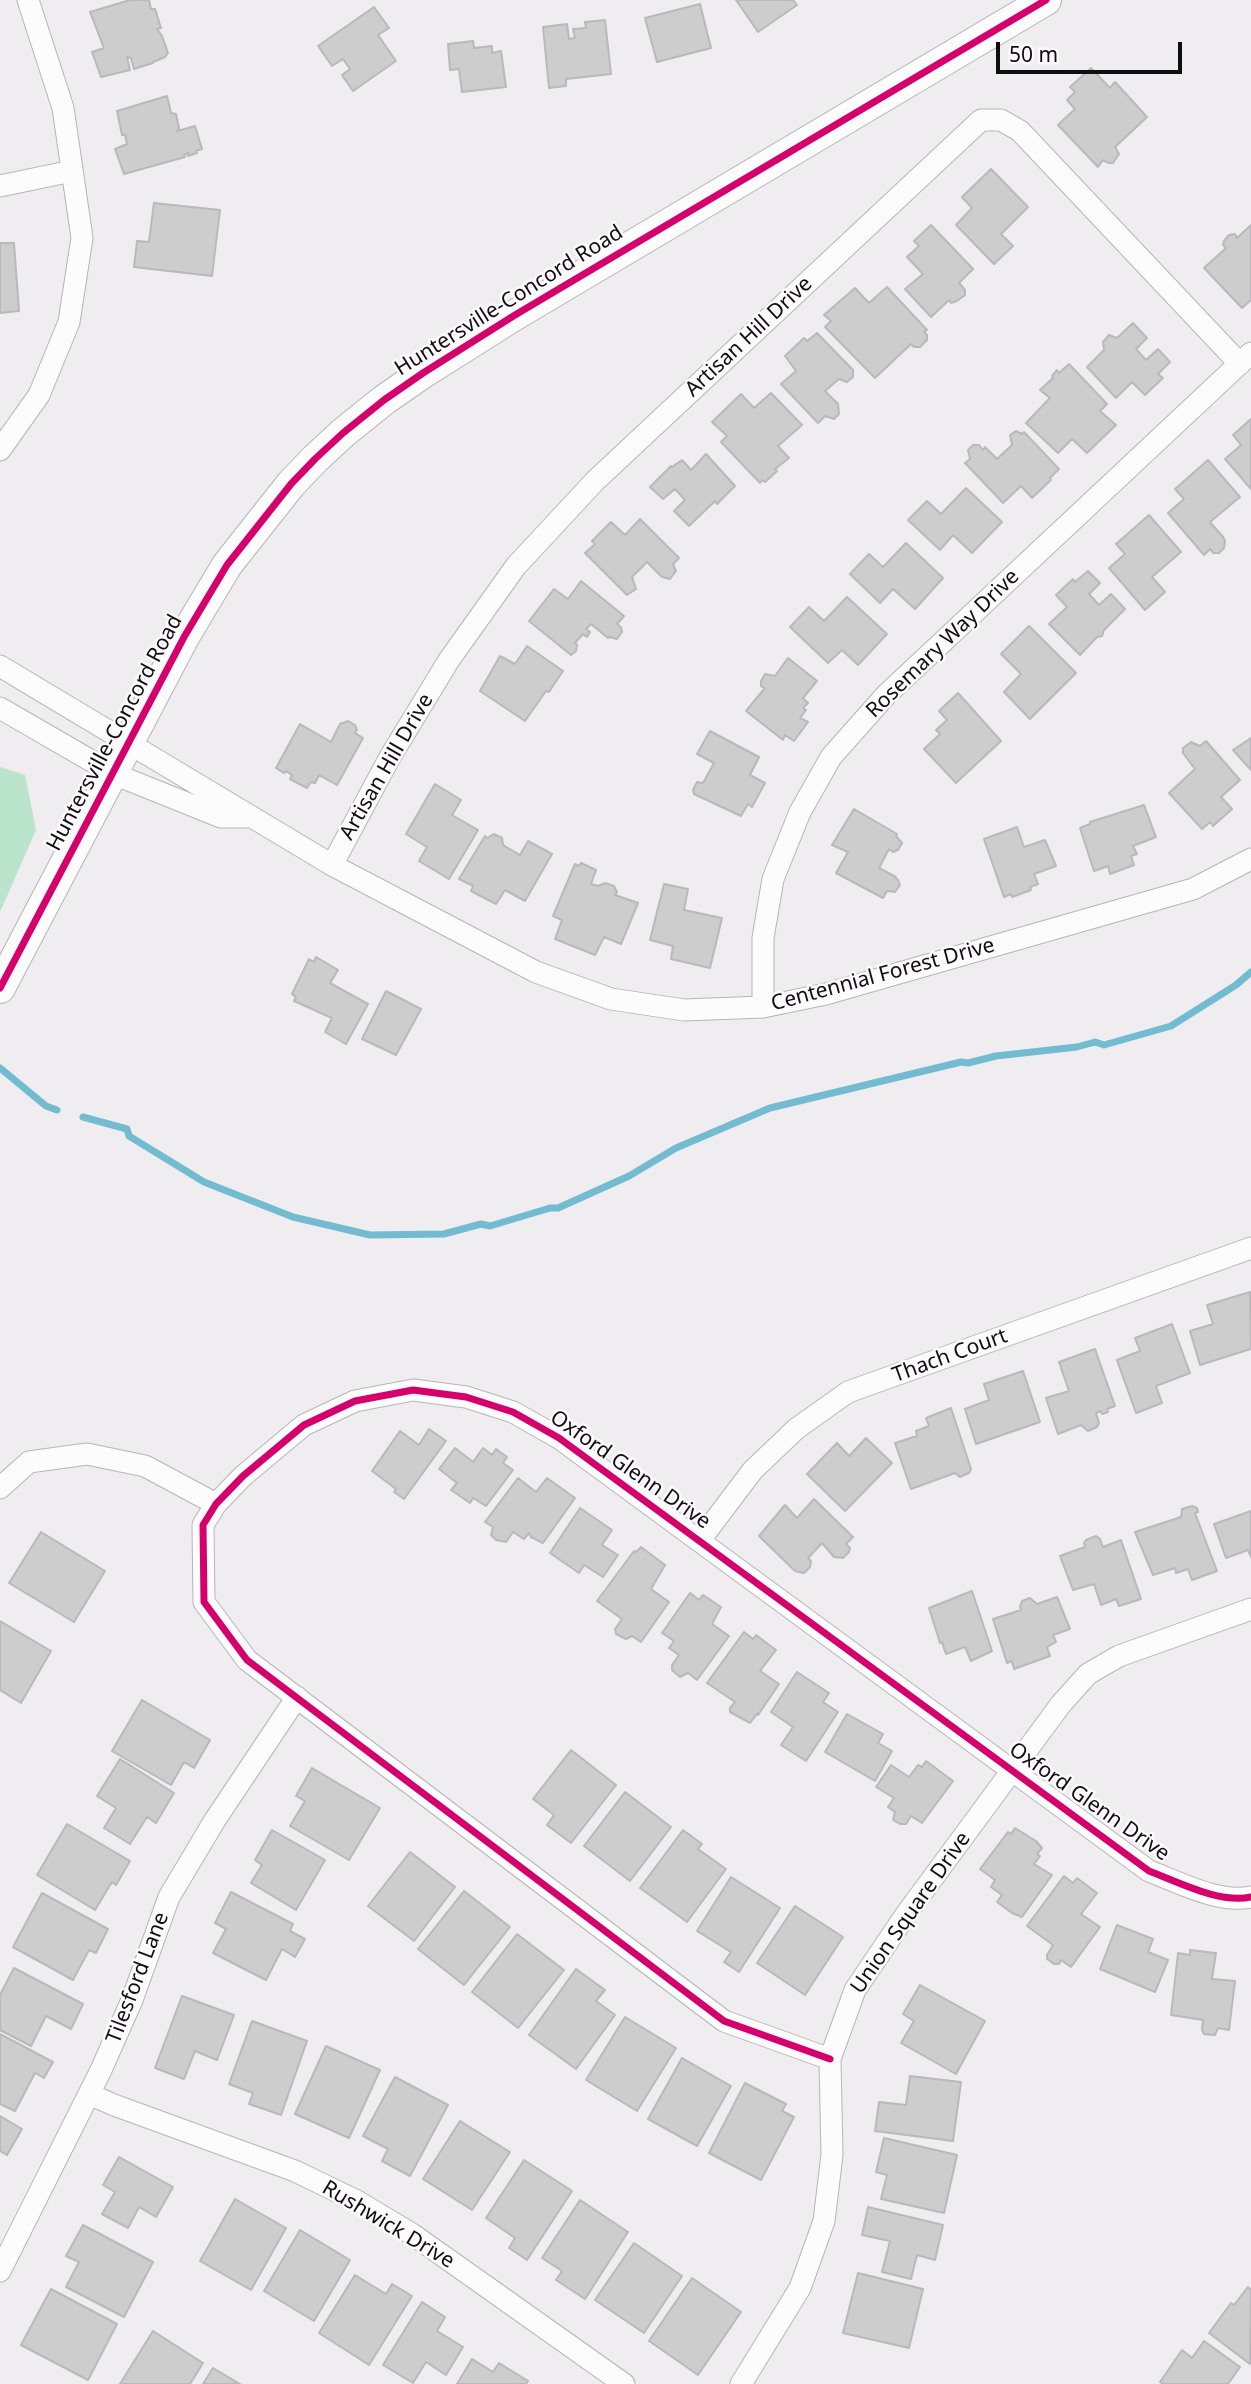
<!DOCTYPE html>
<html>
<head>
<meta charset="utf-8">
<style>
  body { margin:0 }
  #map { position:relative; width:1251px; height:2384px; overflow:hidden; background:#efedef; font-family:"Noto Sans",sans-serif }
  canvas { display:block }
  .scale { position:absolute; left:996px; top:42px; width:186px; height:32px; box-sizing:border-box; border:4px solid #0e0d0f; border-top:0; padding-left:9px; font-size:21px; line-height:24px; white-space:nowrap; color:#0e0d0f; -webkit-text-stroke:5px #fdf9fd; paint-order:stroke }
</style>
</head>
<body>
<div id="map">
<canvas width="1251" height="2384"></canvas>
<div class="scale">50 m</div>
</div>
<script>
const ctx = document.querySelector('canvas').getContext('2d');
ctx.lineJoin = 'round';
function paint(path, color) { ctx.fillStyle = color; ctx.fill(path, 'evenodd'); }
function stroke(path, color, width, dash) { ctx.strokeStyle = color; ctx.lineWidth = width; ctx.lineCap = dash ? 'butt' : 'round'; ctx.setLineDash(dash || []); ctx.stroke(path); }
function drawText(font, color, halo, rows, align = 'center') {
  ctx.font = font + ' "Noto Sans",sans-serif'; ctx.lineWidth = 5; ctx.setLineDash([]); ctx.textBaseline = 'middle'; ctx.strokeStyle = halo; ctx.fillStyle = color; for (const [text, x, y, turn = 0] of rows) {
    ctx.save(); ctx.translate(x, y); ctx.rotate((+turn || 0) * Math.PI / 180); ctx.textAlign = isNaN(turn) ? turn : align; if (halo) ctx.strokeText(text, 0, 0); ctx.fillText(text, 0, 0); ctx.restore();
  }
}
paint(new Path2D(`
  M0 767 25 775 36 830 0 912Z`), '#bae4cc');
stroke(new Path2D(`
  M0 1068 46 1106 57 1110
  M83 1117 127 1129 129 1136 204 1182 293 1217 370 1235 444 1234 481 1224 490 1226 550 1208H558L629 1176 676 1148 770 1108 961 1062 968 1063 996 1056 1077 1047 1095 1042 1104 1045 1171 1026 1236 985 1251 972`), '#72bbd1', 7);
const building = new Path2D(`
  M130 0H149L151 9H155L161 28 157 29 162 36 168 53 165 57 153 62V63L134 69 131 58 127 57 130 70 101 77 92 52 104 48 90 12Z
  M736 0H793L797 5 758 32Z
  M700 4 711 48 657 62 645 18Z
  M374 7 389 28 378 35 396 61 353 91 342 75 350 69 343 59 332 66 318 46Z
  M605 20 611 74 566 79V86L549 88 543 27 567 24 569 39 575 38 573 29 586 28 585 22Z
  M473 41 474 48 492 46V53L501 51 506 87 462 92 459 69 450 70 448 44Z
  M1091 68 1110 88 1115 82 1147 117 1115 147 1119 154 1113 163H1108L1103 160 1098 167 1058 125 1075 109 1067 100 1075 92 1070 87Z
  M167 96 171 113 176 114 179 128 177 131 195 126 202 149 196 151 197 153 188 156V153L184 155 185 157 124 174 115 149 127 144 125 135H122L117 111Z
  M991 169 1028 207 1001 234 1013 246 994 264 956 225 972 208 962 197Z
  M154 203 220 210 212 276 134 267 137 241 149 242Z
  M931 225 973 269 959 283 965 290V295L957 301 951 303 949 300 931 317 905 289 923 274 907 257 919 246 914 241Z
  M1251 225V300L1242 308 1204 268 1226 248 1223 245 1224 241 1229 235 1235 234 1237 238Z
  M0 243H14L19 311 0 313Z
  M887 287 927 330 924 332 927 335V340L920 347H914L911 344 875 378 825 327 831 321 824 315 855 288 869 303Z
  M1133 323 1147 338 1136 349 1146 360 1158 349 1170 362 1158 374 1163 378 1145 395 1132 382 1116 398 1087 367 1104 350 1103 342 1109 335 1117 338Z
  M817 333 853 370V377L847 382 839 379 825 391 838 404 839 414 834 419 825 416 818 423 781 384 796 371 785 356 804 338 807 341Z
  M1069 364 1107 404 1100 411 1116 425 1087 453 1072 439 1058 453 1026 423 1050 398 1040 390 1053 378 1052 376 1057 370 1059 373Z
  M771 393 802 425 778 446 789 458 775 469 777 471 765 482 762 480 760 483 721 442 727 436 712 422 741 394 754 408Z
  M1251 419V489L1225 459 1241 445 1233 435Z
  M1016 431 1022 434 1024 432 1059 469 1050 478 1051 480 1032 498 1021 486 1003 503 965 463 970 459 968 450 973 445H979L983 450 985 447 997 459 1012 445 1010 435Z
  M706 454 735 486 717 504 715 501 689 526 674 511 685 500 675 489 663 499 650 487 671 466 672 467 682 460 691 470Z
  M1208 460 1240 497 1210 522 1223 537 1225 541 1224 548 1219 553H1213L1210 549 1204 555 1168 513 1184 499 1175 489Z
  M966 488 1002 522 972 553 953 535 940 550 908 520 927 501 941 514Z
  M1149 515 1181 552 1152 577 1165 592 1145 610 1109 568 1125 554 1116 544Z
  M640 519 679 558 673 564 676 571 670 579 662 577 647 562 632 577 636 589 627 595 585 553 595 544 592 541 611 522 625 535Z
  M906 543 943 578 915 609 893 589 880 603 850 574 869 554 883 567Z
  M1088 571 1100 583 1089 594 1099 605 1111 594 1125 609 1104 630 1102 636 1097 637 1080 655 1049 624 1067 607 1056 595 1073 579 1075 582Z
  M581 581 624 616 617 624 621 627 622 632 617 639 609 637 608 638 591 624 586 629 590 632 587 637 583 634 575 643 577 645 576 651 571 655 529 621 554 589 568 599Z
  M847 597 887 634 858 665 842 650 828 663 790 627 809 607 824 621Z
  M1029 626 1076 673 1030 719 1004 692 1021 674 1001 654Z
  M527 646 563 671 549 692 546 691 525 721 480 691 500 656 515 664Z
  M788 658 817 681 803 698 808 703 803 708 806 710 800 718 808 722 794 741 785 735 783 740 746 711 765 688 761 686V681L765 674 775 676Z
  M958 693 1001 741 956 783 924 749 940 734 936 730 947 720 939 711Z
  M348 721 355 725 357 730 355 733 363 738 337 785 319 775 315 783 311 782 307 788 290 779 292 775 286 771 284 773 276 768 300 724 331 742 340 724Z
  M710 731 759 757 750 775 765 783 752 807 748 804 741 816 694 794 693 790 697 782 703 783 714 763 697 754Z
  M1251 738V770L1233 750Z
  M1206 741 1240 780 1221 797 1232 809 1213 826 1210 822 1202 829 1169 793 1195 769 1183 753V748L1191 742 1200 746Z
  M435 784 461 800 452 815 478 830 449 879 419 861 427 847 406 834Z
  M1144 805 1156 837 1133 846 1137 854 1131 856 1134 865 1110 874 1108 866 1094 871 1080 828 1090 824V822Z
  M854 809 897 834 896 836 902 843 898 850 893 852 889 849 879 868 896 877 895 878 898 880 900 885 895 892 887 891 883 898 836 873 848 852 832 845Z
  M1017 827 1024 847 1045 840 1056 866 1034 874 1038 884 1030 887 1031 890 1012 897 1011 894 1004 897 984 839Z
  M494 834 502 838 503 845 520 855 528 841 552 854 525 901 505 890 496 904 471 891 473 886 459 879 485 836 487 838Z
  M581 863 596 870 591 884 598 886 605 883 614 886 617 892 615 895 638 903 621 944 604 937 595 955 555 939 562 920 553 916 575 864 579 866Z
  M664 884 688 889 684 910 722 918 710 968 671 959 673 946 650 940Z
  M316 957 338 970 330 983 368 1004 346 1044 325 1032 332 1018 294 1001 296 997 292 994 309 959 314 962Z
  M386 991 421 1009 396 1055 362 1039Z
  M1250 1292 1251 1349 1200 1365 1190 1331 1213 1324 1207 1305Z
  M1172 1324 1190 1373 1156 1386 1162 1403 1136 1413 1117 1360 1140 1351 1135 1338Z
  M1095 1349 1115 1406 1107 1409 1108 1412 1102 1414 1101 1411 1096 1413 1099 1423 1097 1427 1088 1431 1081 1425 1058 1434 1046 1398 1069 1391 1059 1362Z
  M1023 1371 1040 1422 976 1444 965 1409 989 1400 984 1384Z
  M951 1408 971 1469 969 1473 960 1477 955 1473 911 1489 895 1443 917 1436 916 1431 929 1426 926 1418Z
  M429 1429 446 1441 404 1499 394 1492 396 1489 372 1471 400 1431 419 1445Z
  M866 1438 892 1463 845 1511 807 1474 837 1443 849 1456Z
  M455 1448 473 1462 483 1448 492 1455 496 1449 507 1457 503 1463 513 1470 486 1506 473 1498 470 1503 451 1490 457 1483 439 1469Z
  M518 1478 536 1492 547 1478 575 1498 543 1543 531 1537 529 1533 524 1539 513 1532 506 1542 496 1540 491 1535 493 1527 485 1522Z
  M814 1499 853 1537 846 1544 850 1548 849 1552 843 1558 834 1557 822 1543 808 1558 811 1561 810 1567 804 1573 799 1572 795 1571 759 1536 785 1505 797 1518Z
  M1192 1506 1197 1508 1198 1512 1195 1513 1217 1571 1192 1580 1188 1569 1176 1573 1175 1568 1153 1575 1135 1532 1181 1517 1182 1509Z
  M580 1508 612 1530 602 1545 618 1555 603 1577 584 1565 579 1573 550 1553Z
  M1251 1511V1557L1248 1550 1226 1558 1214 1524Z
  M41 1532 105 1571 74 1622 9 1583Z
  M1096 1536 1100 1539 1103 1547 1121 1540 1141 1599 1119 1606 1116 1599 1101 1605 1094 1584 1073 1590 1060 1556 1085 1547 1084 1543 1086 1540Z
  M641 1547 665 1565 651 1589 669 1602 641 1642 632 1636 626 1639 616 1634 615 1629 622 1619 597 1601 634 1551 636 1552Z
  M972 1591 992 1651 971 1661 965 1647 946 1654 942 1642 940 1643 929 1608Z
  M690 1593 699 1600 703 1595 721 1607 712 1624 729 1636 697 1680 688 1673 680 1677 672 1670V1665L679 1655 669 1648 674 1641 662 1633Z
  M1057 1597 1070 1629 1053 1635 1056 1642 1047 1647 1050 1656 1014 1669 1012 1661 1007 1663 993 1619 1021 1610 1020 1606 1022 1601 1030 1598 1037 1604Z
  M0 1621 51 1651 21 1703 0 1690Z
  M744 1632 753 1639 756 1635 776 1650 760 1671 779 1684 758 1715 757 1714 750 1723 730 1712V1708L735 1702 707 1683Z
  M797 1672 829 1693 823 1702 838 1712 806 1761 781 1745 793 1727 771 1712Z
  M142 1700 210 1740 194 1768 184 1762 171 1785 112 1751Z
  M847 1714 883 1734 878 1743 892 1751 875 1781 825 1752Z
  M571 1750 616 1785 571 1843 547 1825 554 1815 533 1799Z
  M120 1759 174 1793 156 1823 147 1817 130 1844 104 1828 116 1808 97 1796Z
  M926 1761 953 1781 922 1823 911 1816 906 1824H900L893 1820 895 1812 888 1807 894 1798 876 1787 891 1765 909 1777 918 1765 922 1767Z
  M312 1768 380 1808 349 1860 290 1826 305 1801 296 1796Z
  M625 1792 671 1827 630 1881 584 1846Z
  M67 1824 130 1861 116 1885 112 1882 95 1910 37 1875Z
  M1015 1828 1036 1841 1042 1848 1037 1854 1040 1856 1034 1864 1052 1875 1022 1917 1012 1913 997 1902 1002 1895 991 1887 995 1880 980 1869 1008 1832 1011 1834Z
  M272 1830 325 1860 296 1910 251 1883 262 1865 255 1860Z
  M683 1830 702 1844 698 1849 726 1869 687 1922 640 1888Z
  M410 1852 455 1887 414 1941 368 1906Z
  M1064 1876 1073 1883 1077 1878 1097 1893 1081 1914 1100 1927 1071 1967 1061 1960 1059 1964H1054L1047 1959V1955L1053 1945 1027 1926Z
  M731 1877 780 1908 739 1972 724 1962 731 1952 697 1931Z
  M464 1891 510 1927 464 1985 418 1949Z
  M231 1892 293 1924 290 1931 305 1939 295 1957 282 1949 266 1980 213 1953 226 1929 215 1923Z
  M42 1893 108 1929 96 1953 89 1950 73 1980 13 1947Z
  M795 1906 843 1937 805 1995 757 1963Z
  M1117 1925 1153 1939 1148 1952 1168 1960 1155 1992 1100 1969Z
  M517 1934 564 1970 518 2028 472 1992Z
  M1190 1950 1216 1953 1212 1979 1235 1981 1229 2030 1218 2028 1215 2035 1204 2034 1202 2030 1203 2020 1171 2015 1178 1953 1190 1955Z
  M14 1968 83 2004 71 2029 46 2016 31 2046 0 2030V1995Z
  M576 1969 605 1990 596 2001 615 2015 576 2069 529 2035Z
  M920 1985 985 2021 956 2074 901 2043 914 2021 903 2014Z
  M182 1996 234 2015 217 2060 195 2051 184 2079 155 2068Z
  M625 2017 676 2048 637 2111 586 2080Z
  M252 2021 307 2041 281 2115 249 2104 253 2093 229 2084Z
  M0 2034 53 2062 44 2078 35 2073 15 2111 0 2104Z
  M326 2046 380 2070 349 2138 295 2114Z
  M682 2058 731 2086 697 2146 648 2119Z
  M910 2076 961 2082 953 2141 875 2131 879 2102 906 2105Z
  M395 2077 448 2105 410 2176 382 2161 388 2149 363 2136Z
  M745 2083 786 2104 782 2111 794 2117 761 2180 709 2153Z
  M0 2116 22 2129 7 2155 0 2151Z
  M460 2121 510 2152 472 2210 423 2179Z
  M884 2138 957 2155 944 2213 881 2199 887 2175 876 2172Z
  M119 2157 173 2187 156 2217 139 2207 128 2228 102 2214 115 2192 103 2185Z
  M524 2160 572 2191 527 2260 509 2248 515 2238 486 2218Z
  M235 2199 286 2228 251 2290 200 2261Z
  M580 2200 628 2232 585 2299 556 2280 562 2271 542 2258Z
  M868 2207 943 2225 935 2260 917 2255 911 2279 882 2272 890 2241 862 2235Z
  M83 2225 153 2262 124 2317 66 2287 79 2262 66 2256Z
  M300 2230 350 2260 314 2321 264 2291Z
  M634 2243 682 2276 644 2333 595 2300Z
  M858 2273 923 2289 909 2348 843 2333Z
  M355 2275 386 2294 392 2284 412 2296 369 2365 319 2333Z
  M692 2278 741 2312 698 2375 649 2341Z
  M1248 2287 1251 2290 1250 2364 1209 2333 1231 2303 1234 2305Z
  M51 2289 117 2324 88 2380 21 2345Z
  M422 2302 445 2317 437 2331 463 2347 446 2375 426 2362 413 2383 383 2365Z
  M153 2331 203 2363 190 2384H120Z
  M1204 2341 1240 2367 1228 2384H1163L1160 2382 1182 2350 1192 2358Z
  M472 2359 493 2372 499 2363 528 2381 526 2384H457Z
  M213 2368 240 2384H203Z`);
paint(building, '#cdcdce');
stroke(building, '#b9b8ba', 2);
const minor = new Path2D(`
  M0 186 72 171
  M0 450 39 395 69 322 82 238 63 108 28 0
  M0 666 332 865 536 972 611 999 684 1010 763 1007 826 994 1193 889 1251 859
  M0 708 114 774 221 817H250
  M332 865 390 757 449 660 516 566 595 481 981 120H1001L1020 131 1240 364
  M763 1007V938L773 879 800 812 831 757 886 695 1251 353
  M0 1488 29 1462 87 1454 145 1466 216 1504
  M700 1540 753 1470 796 1429 848 1392 1251 1248
  M830 2059 724 2021 247 1660 204 1602 203 1525 216 1504 243 1476 304 1425 355 1401 413 1390 466 1397 513 1412 559 1438 1149 1871C1178 1882 1220 1904 1251 1897
  M89 2094 114 2105 295 2171 357 2201 412 2234 624 2384
  M0 2271 101 2070 132 2000 169 1897 215 1820 297 1697
  M741 2384 800 2288 824 2221 832 2155 830 2059 855 1990 907 1913 1061 1704 1088 1674 1119 1656 1251 1609`);
const secondary = new Path2D(`
  M0 988 184 637 227 565 291 484 315 459 343 433 384 400 423 373 515 315 1046 0`);
stroke(minor, '#b7b5b7', 23);
stroke(secondary, '#b7b5b7', 32);
stroke(minor, '#fdfcfd', 21);
stroke(secondary, '#fdfcfd', 30);
stroke(new Path2D(`
  M0 988 184 637 227 565 291 484 315 459 343 433 384 400 423 373 515 315 1046 0
  M830 2059 724 2021 247 1660 204 1602 203 1525 216 1504 243 1476 304 1425 355 1401 413 1390 466 1397 513 1412 559 1438 1149 1871C1178 1882 1220 1904 1251 1897`), '#d6006c', 7);
drawText('21px', '#0e0d0f', '#fdf9fd', [
  ["Huntersville-Concord Road",509,301,-32],
  ["Artisan Hill Drive",749,337,-43],
  ["Rosemary Way Drive",943,644,-44],
  ["Huntersville-Concord Road",115,733,-62],
  ["Artisan Hill Drive",387,767,-60],
  ["Centennial Forest Drive",883,975,-15],
  ["Thach Court",950,1356,-20],
  ["Oxford Glenn Drive",630,1470,35],
  ["Oxford Glenn Drive",1089,1802,35],
  ["Union Square Drive",911,1913,-55],
  ["Tilesford Lane",138,1978,-69],
  ["Rushwick Drive",388,2225,31]
]);
</script>
</body>
</html>
